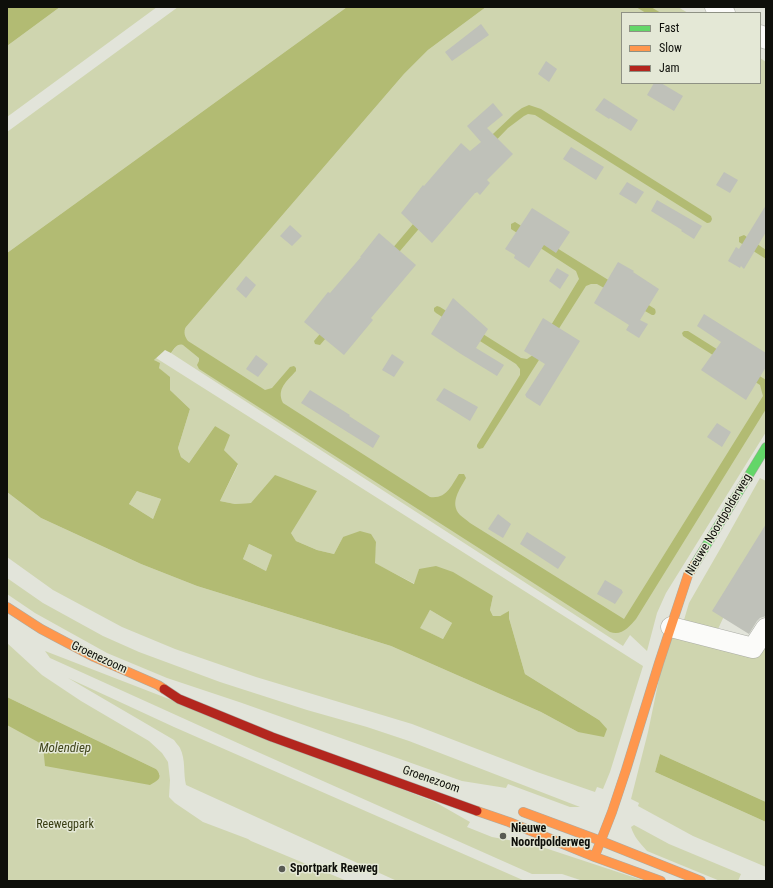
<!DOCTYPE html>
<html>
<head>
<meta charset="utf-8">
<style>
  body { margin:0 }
  #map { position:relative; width:773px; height:888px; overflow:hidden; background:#e2e4da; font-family:"Roboto Condensed",sans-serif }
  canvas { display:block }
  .frame { position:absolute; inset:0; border:8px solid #0e0f0a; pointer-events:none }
  .legend { position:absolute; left:621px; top:12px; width:140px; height:72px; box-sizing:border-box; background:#e4e8d6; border:1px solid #8e9184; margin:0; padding:5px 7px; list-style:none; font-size:12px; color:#0e0f0a }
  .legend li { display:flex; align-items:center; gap:8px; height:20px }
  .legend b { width:20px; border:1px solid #8e9184 }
</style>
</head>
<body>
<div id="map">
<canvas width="773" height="888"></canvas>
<div class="frame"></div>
<ul class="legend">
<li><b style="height:5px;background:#63d668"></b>Fast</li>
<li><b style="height:5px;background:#ff974d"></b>Slow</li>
<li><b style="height:5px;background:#b3261e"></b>Jam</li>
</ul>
</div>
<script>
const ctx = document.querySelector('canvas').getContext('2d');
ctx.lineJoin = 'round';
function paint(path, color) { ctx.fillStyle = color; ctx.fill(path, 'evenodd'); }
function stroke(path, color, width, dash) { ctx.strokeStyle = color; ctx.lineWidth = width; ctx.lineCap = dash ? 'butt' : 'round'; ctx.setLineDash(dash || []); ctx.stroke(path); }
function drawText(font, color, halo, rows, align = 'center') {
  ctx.font = font + ' "Roboto Condensed",sans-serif'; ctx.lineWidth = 3; ctx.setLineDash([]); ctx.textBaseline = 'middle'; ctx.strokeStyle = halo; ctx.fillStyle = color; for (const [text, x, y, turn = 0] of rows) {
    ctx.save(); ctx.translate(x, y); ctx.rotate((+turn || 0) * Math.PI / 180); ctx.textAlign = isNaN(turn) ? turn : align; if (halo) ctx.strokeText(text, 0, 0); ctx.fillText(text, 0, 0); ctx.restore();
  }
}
paint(new Path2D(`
  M60 7H157L7 117V46Z
  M178 7H347L7 253V132Z
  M486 7H678L688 13H622V83H760V58L766 62V432L666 593 657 613 647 651 630 635 623 646 171 353 177 345 186 327 404 74 428 50Z
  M156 358 643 666 610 772 603 789 597 787 595 792 537 772 412 724 256 677 175 649 122 627 53 590 7 557V492L41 518 141 564 197 586 391 646 541 712 578 732 599 720 525 674 509 618V612L500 616H493L490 610 493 596 419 569 415 584 374 563 376 542 343 537 334 554 317 550 296 541 291 533 251 503 235 504 220 501 238 465 224 450 215 426 189 463 181 457 178 448 190 409 170 390 169 377 159 368 154 360Z
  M760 478 766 481V526L718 629H711L684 620 689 603 723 544Z
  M137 491 161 499 153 519 129 504Z
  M249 544 272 555 266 571 243 559Z
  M7 578 43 603 103 636 139 652 220 682 307 710 367 727 409 741 580 807H570L508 784 506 788 462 781 242 703 167 678 107 653 35 613 7 594Z
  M430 610 452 623 443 639 419 628Z
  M766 633V802L660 754 655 772 766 822V867L693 836 638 806 639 803 631 799 648 732 668 636 744 653Z
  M7 643 42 675 81 701 149 741 162 753 168 762 170 780 169 797 175 803 203 822 248 839 251 841 347 881H7V720L160 775 156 769 7 697Z
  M45 651 435 802 470 822 467 827 492 837 536 845 645 881H583L562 874H532L251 749 50 658Z
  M68 678 174 727 525 881H397L186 785C183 773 186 760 180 748 179 746 176 743 174 740Z
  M634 825 669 844 741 874 738 881H720L647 851C640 843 634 837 631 827Z`), '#cfd5af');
paint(new Path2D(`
  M7 7H60L7 46Z
  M347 7H486L428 50 404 74 186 327C183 332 185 337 188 341L265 390 272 388 290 367 294 366 296 368V371C287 381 276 389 283 403L430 497C447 499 451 486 459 474H464L466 478C460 489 449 503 460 515 463 518 467 520 470 523L624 619 763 396 760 385 683 336 682 333 684 331H688L766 380V409L636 619C629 627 622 636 610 632L199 369 197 365 199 361V358L183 345C177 343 174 349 171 353L165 350 154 360 160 363 159 368 170 377V390L190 409 178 448 181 457 189 463 215 426 230 435 224 450 238 464 220 501 235 504 251 503 275 475 317 491 291 533 296 541 317 550 334 554 343 537 360 531 371 534 376 542 375 563 414 584 419 569 436 566 453 572 493 596 490 610 493 616H500L509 611V618L525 674 599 720 607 729 604 737 578 732 541 712 391 646 197 586 141 564 41 518 7 492V253ZM137 491 161 499 153 519 129 504ZM249 544 272 555 266 571 243 559ZM430 610 452 623 443 639 420 628Z
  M636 7H651L661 13H646Z
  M529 105 541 109 711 216 712 219C711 222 710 223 707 223L535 115 528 114 524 116 508 128 480 157 320 345 315 344 314 341 474 152 514 114 522 108Z
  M515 222 655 309C656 312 656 313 654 315H652L597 284H591L586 286 483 448 479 449 477 447V445L520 375V369L516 364 436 313 434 311V308L437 306 440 307 521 358 527 359 533 355 579 279 576 271 511 229V224Z
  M744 235 766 250V259L739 242V237Z
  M7 697 156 769C164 778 157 781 150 785L45 766 43 746 38 742 7 725Z
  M660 754 766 802V822L655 772Z`), '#b2bb73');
paint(new Path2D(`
  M481 24 489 35 452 61 445 52Z
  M546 61 557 69 549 82 538 74Z
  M654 83H661L683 96 674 111 647 95Z
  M604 98 638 120 631 131 610 118 609 119 595 110Z
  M493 103 503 115 487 128 513 154 487 180 490 183 480 195 477 192 476 193H475L432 243 401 213 423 185 424 186 461 143 470 151 481 142 467 126Z
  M571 147 604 167 596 180 563 159Z
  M724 172 738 180 730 193 716 185Z
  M627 182 644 192 636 204 619 194Z
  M657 200 702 226 694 239 681 231 682 230 651 211Z
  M766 205V232L744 269 741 266 740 268 728 261 736 247 739 249Z
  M532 208 570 232 556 253 544 245 529 268 514 258 515 255 505 249Z
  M290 225 302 236 292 246 280 236Z
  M379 233 416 265 371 318 373 320 344 355 304 322 328 292 330 293 361 257H360Z
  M618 262 634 271 633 272 659 289 640 320 648 324 639 338 626 330 629 325 594 303Z
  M557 268 569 275 560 289 549 281Z
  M246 276 256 285 246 298 236 289Z
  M453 298 488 329 476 348 504 365 497 376 461 354 431 334Z
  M704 314 766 353V367L746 400 701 370 721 342 697 326Z
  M543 318 580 341 540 406 526 397V396L525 395 545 364 524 351Z
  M392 354 404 362 394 377 382 370Z
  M256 355 268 364 258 377 246 369Z
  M444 388 478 407 470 421 436 400Z
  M310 390 350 415 349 416 380 436 373 448 301 403Z
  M717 423 731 432 722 447 707 437Z
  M498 514 511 524 503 538 488 529Z
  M766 524V616L760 618 757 621 749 634 712 611Z
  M527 532 566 557 558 569 520 544Z
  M605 580 622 590V591L623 592 615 604 597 594Z`), '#bfc1b9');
const street = new Path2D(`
  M715 7 725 13
  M760 35 766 39
  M671 627 753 648 766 628`);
const fast = new Path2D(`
  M695 564 766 447`);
const slow = new Path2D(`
  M7 607 41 629 94 657 158 685 164 689
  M477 811 509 822 595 857 661 881
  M523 812 601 841 701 881
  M596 853 612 812 626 770 659 663 688 575 695 564`);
const jam = new Path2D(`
  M164 689 179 699 272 737 477 811`);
stroke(street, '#aaaca5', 21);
stroke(fast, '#aaaca5', 10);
stroke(slow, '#aaaca5', 10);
stroke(jam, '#aaaca5', 10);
stroke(street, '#fbfbf9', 20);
stroke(fast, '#63d668', 9);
stroke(slow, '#ff974d', 9);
stroke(jam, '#b3261e', 9);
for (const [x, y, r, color] of [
  [503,836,4,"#585a53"],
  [282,869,4,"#585a53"]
]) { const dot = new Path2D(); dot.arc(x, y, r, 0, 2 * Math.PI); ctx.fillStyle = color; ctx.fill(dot); stroke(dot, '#e4e8d6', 1.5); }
drawText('12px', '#0e0f0a', '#e4e8d6', [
  ["Nieuwe Noordpolderweg",719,525,-59],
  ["Groenezoom",99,658,25],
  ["Groenezoom",431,780,19]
]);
drawText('12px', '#383d13', '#e4e8d6', [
  ["Reewegpark",65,825]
]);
drawText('bold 12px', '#0e0f0a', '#e4e8d6', [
  ["Nieuwe",511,829],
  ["Noordpolderweg",511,843],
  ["Sportpark Reeweg",290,869]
], 'left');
drawText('italic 13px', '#42471e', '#e4e8d6', [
  ["Molendiep",65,749]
]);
</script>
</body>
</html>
